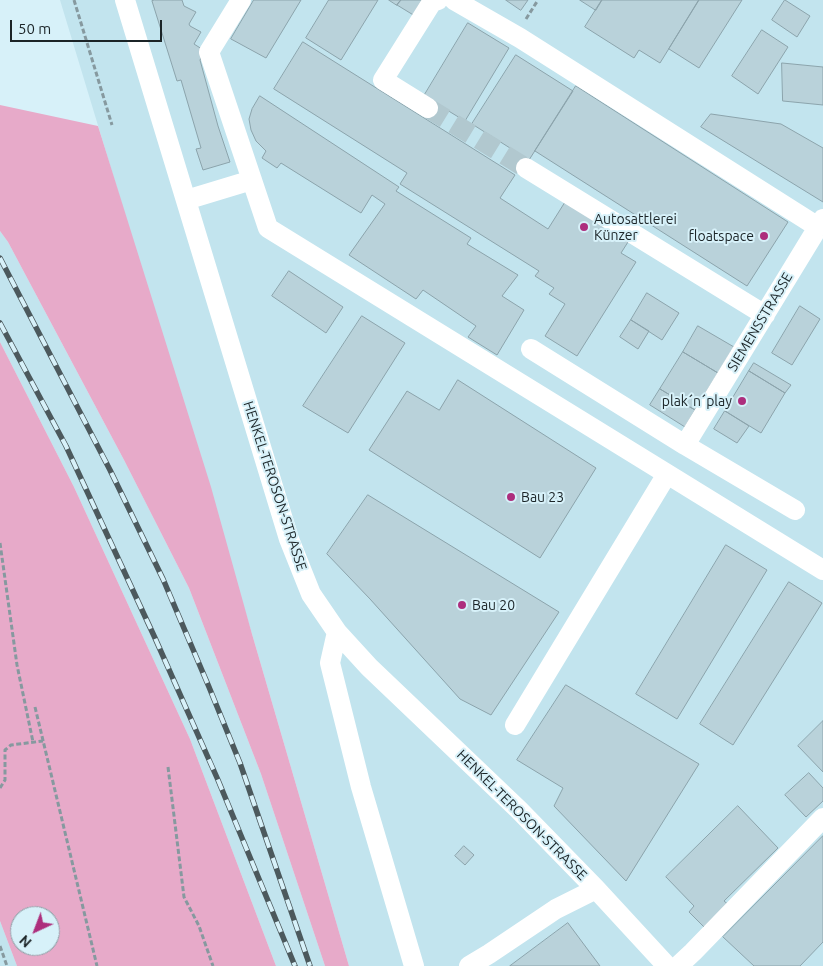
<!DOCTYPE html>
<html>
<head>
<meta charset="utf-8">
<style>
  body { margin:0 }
  #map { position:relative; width:823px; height:966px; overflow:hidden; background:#d7f1f9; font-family:Ubuntu,sans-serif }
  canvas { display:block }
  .north { position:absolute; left:10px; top:906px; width:50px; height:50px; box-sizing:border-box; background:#d7f1f9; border:1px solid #8c9fa5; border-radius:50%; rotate:223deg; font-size:14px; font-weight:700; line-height:20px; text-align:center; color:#1b2427 }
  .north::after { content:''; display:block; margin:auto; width:18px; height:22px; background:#ad2e7d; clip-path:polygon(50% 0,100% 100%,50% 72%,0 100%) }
  .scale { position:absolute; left:10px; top:20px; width:152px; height:22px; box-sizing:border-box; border:2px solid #1b2427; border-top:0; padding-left:6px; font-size:15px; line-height:18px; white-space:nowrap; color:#1b2427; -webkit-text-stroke:4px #d7f1f9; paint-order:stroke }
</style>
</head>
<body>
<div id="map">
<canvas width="823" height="966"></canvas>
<div class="north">N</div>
<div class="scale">50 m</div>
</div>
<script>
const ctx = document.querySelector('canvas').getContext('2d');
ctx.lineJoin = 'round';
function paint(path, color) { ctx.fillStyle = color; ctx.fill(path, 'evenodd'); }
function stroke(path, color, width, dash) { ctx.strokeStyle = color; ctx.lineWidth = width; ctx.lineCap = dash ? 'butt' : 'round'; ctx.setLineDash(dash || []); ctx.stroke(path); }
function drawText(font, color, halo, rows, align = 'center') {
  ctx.font = font + ' Ubuntu,sans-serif'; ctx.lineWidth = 4; ctx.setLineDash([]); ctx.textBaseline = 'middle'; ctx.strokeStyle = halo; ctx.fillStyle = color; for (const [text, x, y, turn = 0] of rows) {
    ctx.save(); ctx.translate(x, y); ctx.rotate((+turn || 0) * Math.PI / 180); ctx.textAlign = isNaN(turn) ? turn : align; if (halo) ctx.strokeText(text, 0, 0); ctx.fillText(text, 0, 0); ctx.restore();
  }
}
paint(new Path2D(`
  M60 0H823V966H349L252 634Z
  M0 231 8 242 124 460 189 588 261 774 325 966H276L190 739 74 487 0 342Z
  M0 921 17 966H0Z`), '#c2e4ee');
paint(new Path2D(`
  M0 105 98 126 211 487 252 634 349 966H325L261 774 189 588 124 460 8 242 0 231Z
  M0 342 74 487 190 739 276 966H17L0 921ZM20 916H50V946H20Z`), '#e7aac9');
const building = new Path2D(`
  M155 0H182L184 6 196 12 189 24 190 26 201 32 194 44 205 51 200 60 218 126 230 162 203 170 196 149 201 148 181 80 177 81 152 1Z
  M254 0H301L266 58 231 39Z
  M329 0H378L341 60 306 38Z
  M389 0H401L397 5Z
  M401 0H425L415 16 397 5Z
  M506 0H528L521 10Z
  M580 0H602L596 10Z
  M602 0H699L660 63 639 50 634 58 585 27Z
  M699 0H742L699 68 669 49Z
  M785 0 810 16 797 37 772 20Z
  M468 23 509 48 465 121 424 96Z
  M762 30 788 47 758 94 732 76Z
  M303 42 515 175 500 198 548 229 565 202 628 242 621 253 636 262 577 356 545 336 565 304 549 294 554 288 535 276 539 271 400 184 407 173 274 89Z
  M516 55 573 91 529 160 472 124Z
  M782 63 823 67V105L783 101Z
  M576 86 788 222 747 286 535 151Z
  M260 96 399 187 396 191 471 238 467 244 518 275 502 296 524 310 497 355 468 337 476 326 423 290 416 299 349 255 385 204 372 195 361 213 281 163 277 168 262 158 266 151 256 141 251 130 249 119 252 109Z
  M711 114 781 124 823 148V202L701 127Z
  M289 271 343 307 326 333 272 296Z
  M647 293 679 313 662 340 631 320Z
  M800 306 820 319 792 365 772 353Z
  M362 316 405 343 348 433 303 406Z
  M631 320 649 331 638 349 620 337Z
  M698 326 734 347 718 373 683 352Z
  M683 352 718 373 695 410 660 389Z
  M754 363 791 385 785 393 749 371Z
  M749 371 785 393 761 433 725 411Z
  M458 380 596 468 540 558 369 450 407 391 439 410Z
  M660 389 695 410 685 427 650 405Z
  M725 411 749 426 737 443 714 429Z
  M368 495 559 612 491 715 460 699 370 599 327 554Z
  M726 545 767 570 677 719 636 694Z
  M789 582 822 603 733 745 700 724Z
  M566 685 699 764 626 881 554 806 563 788 517 760Z
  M823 721V772L798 746Z
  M809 773 823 788V801L806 817 785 795Z
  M738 806 778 848 724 901 730 906 706 929 689 912 694 906 666 877Z
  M823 836V942L800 966H754L723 937Z
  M464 846 474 855 465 865 455 856Z
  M568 923 600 966H510Z`);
paint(building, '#b9d2da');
stroke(building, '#8ca4ac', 1);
stroke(new Path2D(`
  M428 108 526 168`), '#b1c8cf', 20, [20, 10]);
stroke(new Path2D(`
  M74 0 112 125
  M526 19 538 0
  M0 543 17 665 33 742
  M35 707 97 966
  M168 767 184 897 199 926 213 966
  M0 788 5 780V750L11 745 43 741
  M0 946 7 966`), '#86999f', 3, [5, 2.5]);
stroke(new Path2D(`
  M125 0 289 539 311 594 337 632 369 667 519 810 596 889 667 966
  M241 0 209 52 268 228 823 570
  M454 0 520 38 818 227
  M428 108 383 80 432 2 438 0
  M526 168 765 315
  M186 200 252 180
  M531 349 685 445
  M795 510 685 445 823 219
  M337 632 330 663 361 787 414 966
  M515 725 667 474
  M469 966 489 954 556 909 596 889
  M678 966 693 952 823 818`), '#fff', 20);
const rail = new Path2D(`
  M0 258 110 470 163 579 209 687 240 763 310 966
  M0 323 66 446 155 638 218 780 295 966`);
stroke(rail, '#4c595d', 5.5);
stroke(rail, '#d7f1f9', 4, [11]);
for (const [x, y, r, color] of [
  [584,227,5,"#ad2e7d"],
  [764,236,5,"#ad2e7d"],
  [742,401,5,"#ad2e7d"],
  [511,497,5,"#ad2e7d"],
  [462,605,5,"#ad2e7d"]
]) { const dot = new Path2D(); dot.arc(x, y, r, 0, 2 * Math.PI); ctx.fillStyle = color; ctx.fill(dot); stroke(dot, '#d7f1f9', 2); }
drawText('14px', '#1b2427', '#d7f1f9', [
  ["Autosattlerei",594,219],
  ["Künzer",594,235],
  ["floatspace",754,236,"right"],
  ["plak´n´play",732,401,"right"],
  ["Bau 23",521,497],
  ["Bau 20",472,605]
], 'left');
drawText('14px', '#1b2427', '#d7f1f9', [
  ["SIEMENSSTRASSE",760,322,-59],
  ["HENKEL-TEROSON-STRASSE",275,486,72],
  ["HENKEL-TEROSON-STRASSE",522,815,45]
]);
</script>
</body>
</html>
